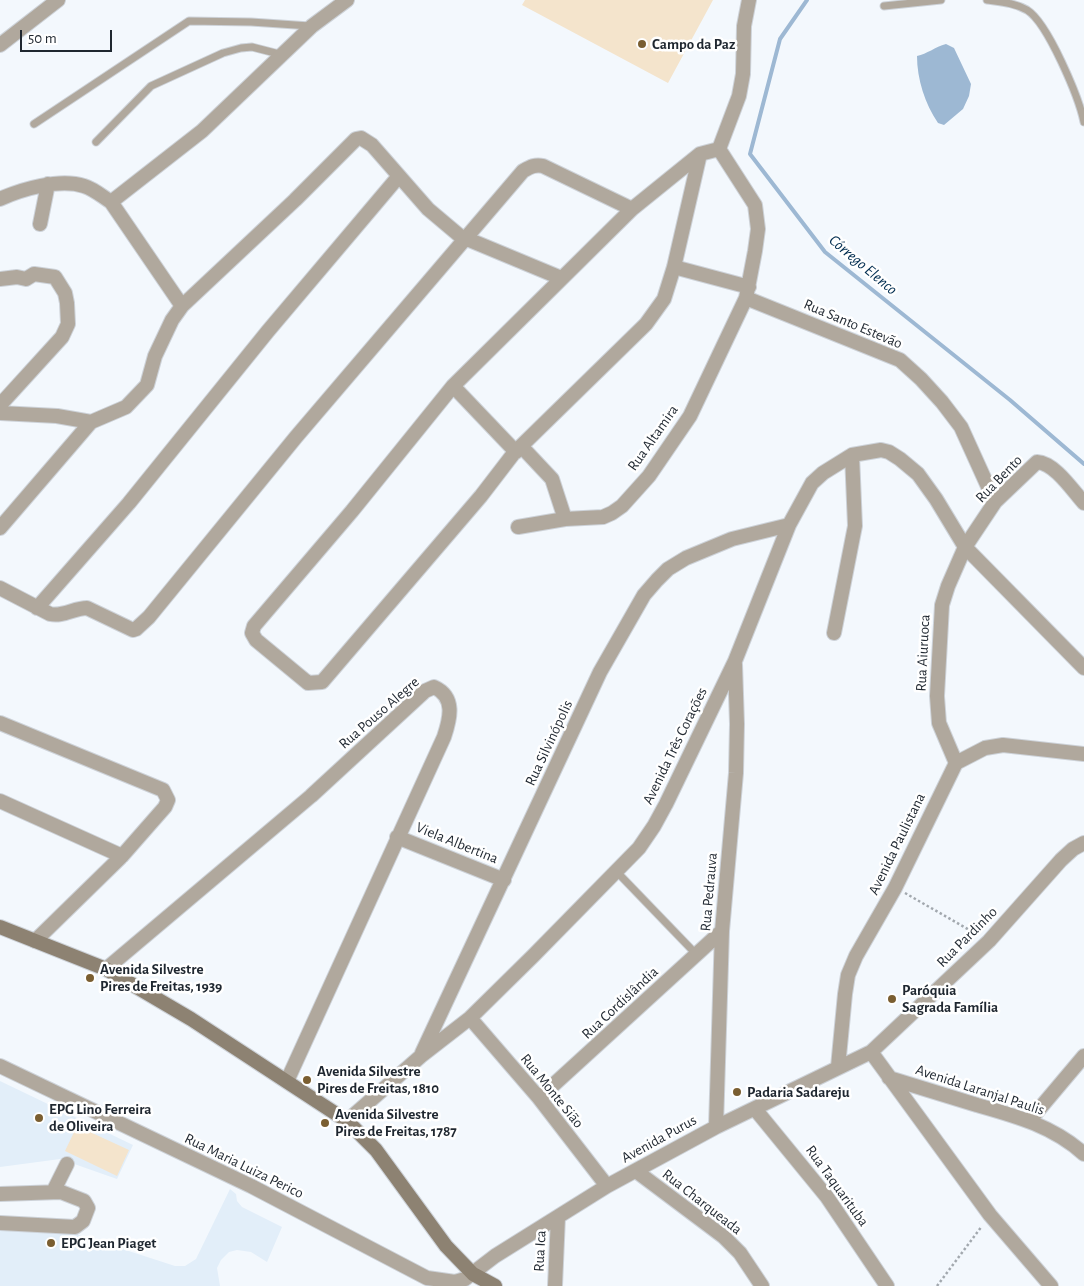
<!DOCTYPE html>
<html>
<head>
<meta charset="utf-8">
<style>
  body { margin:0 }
  #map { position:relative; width:1084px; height:1286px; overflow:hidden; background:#f3f8fd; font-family:"Alegreya Sans",sans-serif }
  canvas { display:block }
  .scale { position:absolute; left:20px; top:30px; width:92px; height:22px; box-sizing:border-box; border:2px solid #1f2730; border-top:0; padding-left:6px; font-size:15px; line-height:18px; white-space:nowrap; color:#1f2730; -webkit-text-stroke:4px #fff; paint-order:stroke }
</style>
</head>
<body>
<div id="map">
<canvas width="1084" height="1286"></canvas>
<div class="scale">50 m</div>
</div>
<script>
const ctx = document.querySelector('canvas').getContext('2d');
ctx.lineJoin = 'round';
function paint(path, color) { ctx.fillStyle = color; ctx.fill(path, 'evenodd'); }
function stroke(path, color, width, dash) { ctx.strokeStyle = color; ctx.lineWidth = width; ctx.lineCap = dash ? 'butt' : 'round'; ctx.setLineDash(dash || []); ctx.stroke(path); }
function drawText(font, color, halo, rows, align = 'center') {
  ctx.font = font + ' "Alegreya Sans",sans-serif'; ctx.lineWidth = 5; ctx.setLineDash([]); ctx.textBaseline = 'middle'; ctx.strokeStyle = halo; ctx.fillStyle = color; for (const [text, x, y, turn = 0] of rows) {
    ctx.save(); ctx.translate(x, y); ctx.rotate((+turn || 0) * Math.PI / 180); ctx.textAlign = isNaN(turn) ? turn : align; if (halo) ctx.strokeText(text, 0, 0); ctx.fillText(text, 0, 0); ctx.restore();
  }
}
paint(new Path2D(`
  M0 1081 133 1145 117 1179 60 1159 0 1167Z
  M230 1189 236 1194 237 1201 242 1207 282 1227 267 1262 251 1252 237 1250 229 1252 221 1260 217 1268 220 1286H0V1229L70 1232 175 1266H185L196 1259Z`), '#e2eef9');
paint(new Path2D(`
  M525 0H713L668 83 522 5Z
  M77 1126 129 1150 117 1176 65 1151Z`), '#f4e4cc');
paint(new Path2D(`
  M946 44 954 48 971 84 969 96 963 109 944 125 938 123C925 104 917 79 917 56 927 54 935 47 946 44Z`), '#9db8d3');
stroke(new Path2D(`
  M807 0 780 39 750 154 825 252 1010 400 1084 464`), '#9db8d3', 4);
const service = new Path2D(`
  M987 0C1001 2 1015 3 1027 10 1048 23 1079 98 1084 122
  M884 6 941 0
  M34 124 189 21 251 22 310 26
  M96 142 151 86 223 53 241 48 252 47 283 55
  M616 871 696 954`);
const minor = new Path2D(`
  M0 45 58 0
  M700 154 674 267 664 299 646 324 514 453 481 496 322 682 308 683 256 640 252 633 254 626 352 511 453 386 632 209 700 154 719 149
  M0 199C22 189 60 178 84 186 94 189 103 197 111 202L182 306 172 320 155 356 147 385 126 407 91 422 57 416 0 413
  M111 202 202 131 312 26 347 0
  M40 224 48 184
  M674 267 749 287
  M0 279 17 277 26 279 34 274 55 277 65 293 67 303 68 324 62 337 0 405
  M746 298 900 360 921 379 942 402 961 427 995 502
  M182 306 295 200 356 139 361 138 372 145 428 209 460 236 561 278
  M453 386 516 452
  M521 446 552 479 565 519
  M518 527 565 519 603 517 612 513 622 506 649 476 690 416 746 298 755 251 758 229 755 205 719 149 739 96 743 74 744 26 749 0
  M0 528 91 422
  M0 588 50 614C63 617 74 608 87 608L133 630 136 629 149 617 296 437 523 171C530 167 535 164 543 166L632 209
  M37 608 129 503 268 331 399 176
  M834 633 855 526 852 455
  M0 723 163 790 168 800 165 807 122 856 35 941
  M956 763 939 723 937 696 942 605 948 586 965 547 995 502 1037 462C1055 463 1073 491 1084 503
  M0 801 122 856
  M397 837 504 880
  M106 969 311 796 425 691 434 687C456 697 450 719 444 737L287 1081
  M470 1018 539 1098 607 1186
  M871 1052 990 1215 1051 1286
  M422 1053 600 672 644 595 657 580 668 569 686 558 732 539 789 525
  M0 1066 251 1186 427 1278 455 1282 465 1279 495 1256 607 1186 716 1127 871 1052 989 941 1061 860 1073 849 1084 843
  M838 1067 845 994 848 975 856 956 895 888 956 763 985 748 1003 745 1084 754
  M889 1078C919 1087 948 1096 977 1105 1016 1116 1053 1126 1084 1154
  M539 1098 722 931
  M755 1109 827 1197 887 1286
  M1030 1120 1084 1056
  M347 1121 421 1056 470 1018 533 956 639 848 654 826 666 804 735 661 789 525 812 483 823 473 852 455 881 450 889 452 900 459 918 474 936 499 965 547 1084 668
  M716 1127 722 931 736 773 737 724 735 664
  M636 1171 724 1237 740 1253 762 1286
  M53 1192 67 1164
  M0 1194 61 1192 84 1201 88 1208 83 1221 75 1227 0 1223
  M555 1286 558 1217`);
const secondary = new Path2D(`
  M0 927 106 969 191 1019 347 1121 376 1150 446 1246 473 1274 495 1286`);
stroke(service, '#cdd2d8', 9);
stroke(minor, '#cdd2d8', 16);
stroke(secondary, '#cdd2d8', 16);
stroke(new Path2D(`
  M905 893 978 935
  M937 1286 982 1226`), '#a2a8ae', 2.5, [2.5, 2.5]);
stroke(service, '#b0a89d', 7);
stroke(minor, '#b0a89d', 14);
stroke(secondary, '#8d8272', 14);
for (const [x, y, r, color] of [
  [642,44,5,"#7a5e31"],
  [90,978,5,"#7a5e31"],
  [892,999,5,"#7a5e31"],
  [307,1080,5,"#7a5e31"],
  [737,1092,5,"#7a5e31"],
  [39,1118,5,"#7a5e31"],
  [325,1123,5,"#7a5e31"],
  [51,1243,5,"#7a5e31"]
]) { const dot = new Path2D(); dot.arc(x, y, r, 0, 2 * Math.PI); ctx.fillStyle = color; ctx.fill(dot); stroke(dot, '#fff', 2); }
drawText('bold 15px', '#1f2730', '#fff', [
  ["Campo da Paz",652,44],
  ["Avenida Silvestre",100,969],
  ["Pires de Freitas, 1939",100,986],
  ["Paróquia",902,990],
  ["Sagrada Família",902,1007],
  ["Avenida Silvestre",317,1071],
  ["Pires de Freitas, 1810",317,1088],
  ["Padaria Sadareju",747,1092],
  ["EPG Lino Ferreira",49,1109],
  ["de Oliveira",49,1126],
  ["Avenida Silvestre",335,1114],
  ["Pires de Freitas, 1787",335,1131],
  ["EPG Jean Piaget",61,1243]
], 'left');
drawText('15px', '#1f2730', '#fff', [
  ["Rua Santo Estevão",853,324,23],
  ["Rua Altamira",653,438,-55],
  ["Rua Bento",999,479,-46],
  ["Rua Aiuruoca",923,653,-87],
  ["Rua Pouso Alegre",379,713,-41],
  ["Rua Silvinópolis",549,743,-65],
  ["Avenida Três Corações",675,746,-64],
  ["Viela Albertina",457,843,22],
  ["Avenida Paulistana",897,844,-64],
  ["Rua Pedrauva",709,892,-85],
  ["Rua Pardinho",967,937,-45],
  ["Rua Cordislândia",620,1003,-43],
  ["Avenida Laranjal Paulis",980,1090,18],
  ["Rua Monte Sião",552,1091,51],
  ["Avenida Purus",659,1139,-29],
  ["Rua Maria Luiza Perico",244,1166,26],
  ["Rua Taquarituba",837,1186,54],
  ["Rua Charqueada",702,1202,38],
  ["Rua Ica",540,1251,-87]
]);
drawText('italic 16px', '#002d50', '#fff', [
  ["Córrego Elenco",863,265,40]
]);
</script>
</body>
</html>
